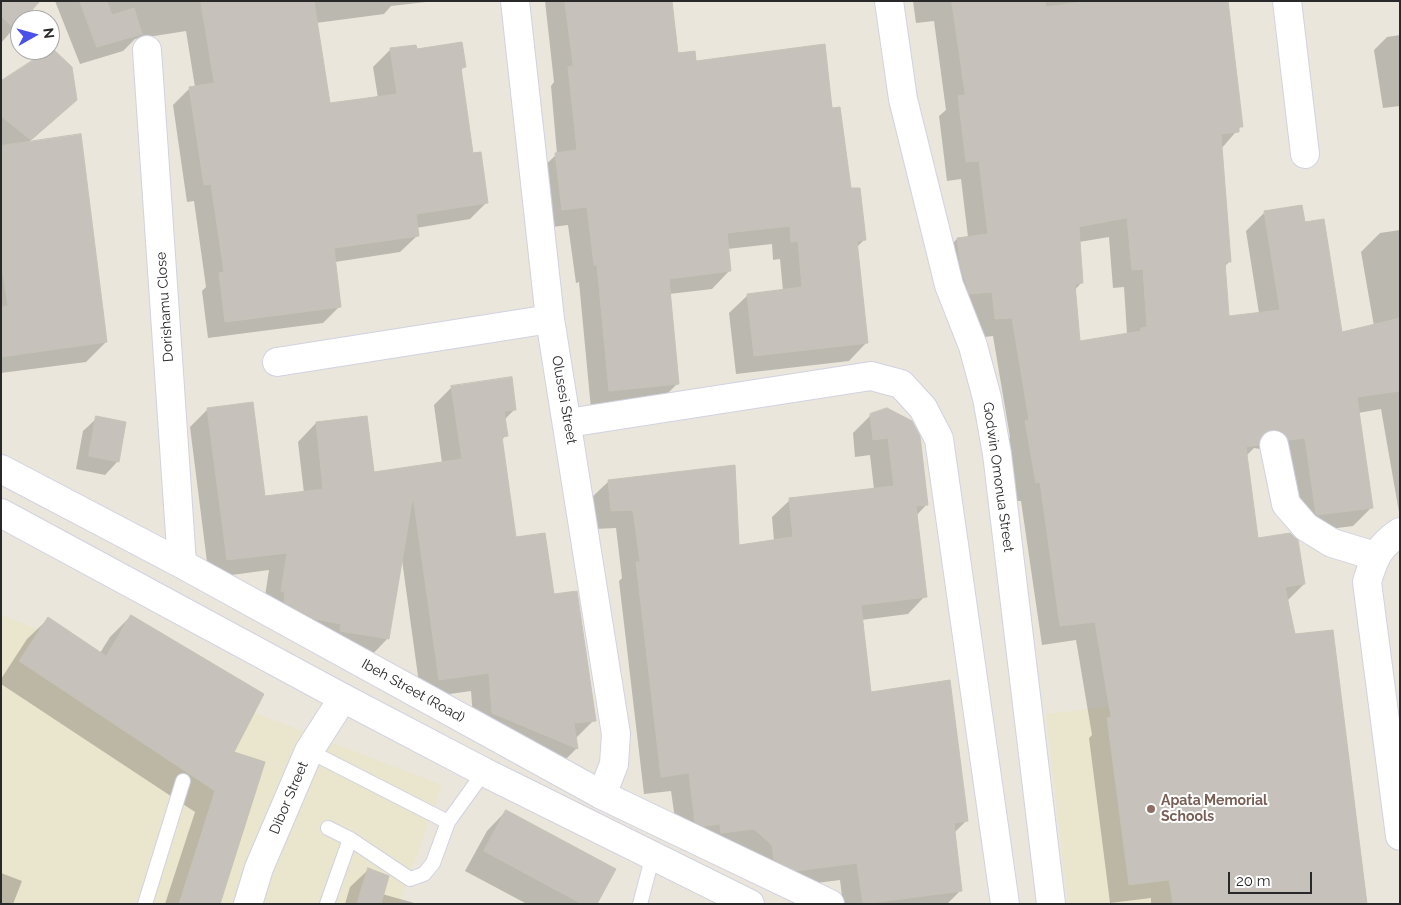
<!DOCTYPE html>
<html>
<head>
<meta charset="utf-8">
<style>
  body { margin:0 }
  #map { position:relative; width:1401px; height:905px; overflow:hidden; background:#eae6dc; font-family:Raleway,sans-serif }
  canvas { display:block }
  .frame { position:absolute; inset:0; border:2px solid #292929; pointer-events:none }
  .north { position:absolute; left:10px; top:10px; width:50px; height:50px; box-sizing:border-box; background:#fff; border:1px solid #a9a9a9; border-radius:50%; rotate:83deg; font-size:14px; font-weight:700; line-height:20px; text-align:center; color:#292929 }
  .north::after { content:''; display:block; margin:auto; width:18px; height:22px; background:#4951ea; clip-path:polygon(50% 0,100% 100%,50% 72%,0 100%) }
  .scale { position:absolute; left:1228px; top:872px; width:84px; height:22px; box-sizing:border-box; border:2px solid #292929; border-top:0; padding-left:6px; font-size:15px; line-height:18px; white-space:nowrap; color:#292929; -webkit-text-stroke:4px #fff; paint-order:stroke }
</style>
</head>
<body>
<div id="map">
<canvas width="1401" height="905"></canvas>
<div class="frame"></div>
<div class="north">N</div>
<div class="scale">20 m</div>
</div>
<script>
const ctx = document.querySelector('canvas').getContext('2d');
ctx.lineJoin = 'round';
function paint(path, color) { ctx.fillStyle = color; ctx.fill(path, 'evenodd'); }
function stroke(path, color, width, dash) { ctx.strokeStyle = color; ctx.lineWidth = width; ctx.lineCap = dash ? 'butt' : 'round'; ctx.setLineDash(dash || []); ctx.stroke(path); }
function drawText(font, color, halo, rows, align = 'center') {
  ctx.font = font + ' Raleway,sans-serif'; ctx.lineWidth = 4; ctx.setLineDash([]); ctx.textBaseline = 'middle'; ctx.strokeStyle = halo; ctx.fillStyle = color; for (const [text, x, y, turn = 0] of rows) {
    ctx.save(); ctx.translate(x, y); ctx.rotate((+turn || 0) * Math.PI / 180); ctx.textAlign = isNaN(turn) ? turn : align; if (halo) ctx.strokeText(text, 0, 0); ctx.fillText(text, 0, 0); ctx.restore();
  }
}
paint(new Path2D(`
  M1 615 442 785 399 904H1Z
  M1227 692 1260 904H1068L1046 714Z`), '#eae5cd');
paint(new Path2D(`
  M1 1 21 20 1 43Z
  M55 1H435L391 6 384 14 316 23 329 104 378 98 373 67 391 49 416 50 464 67 461 70 472 155 487 202 470 219 416 228 418 235 400 252 335 262 340 306 323 323 208 338 202 291 206 287 194 201 187 202 173 105 190 88 195 87 186 31 135 39 123 51 80 64Z
  M545 1H671L677 54 695 63 831 110 864 240 856 248 867 342 849 361 736 374 729 313 748 295 783 291 780 259 773 260 772 244 727 249 730 270 712 289 669 294 677 384 659 402 591 409 579 282 576 283 568 225 544 228 537 173 557 154 551 86 554 82Z
  M913 1H1225L1241 126 1221 149 1230 261 1224 267 1228 317 1259 313 1246 231 1265 212 1304 223 1341 333 1374 326 1361 252 1380 233 1400 230V518L1381 409 1358 413 1372 507 1353 526 1298 533 1269 459 1260 449 1254 448 1246 456 1257 539 1304 584 1287 601 1294 635 1332 632 1366 904H1151V898L1110 903 1089 738 1092 735 1076 640 1042 645 1021 501H1017L1006 441 1010 437 993 336 976 338 938 258 957 239 968 237 961 179 947 181 939 116 946 110 934 21 916 23ZM1109 237 1113 288 1124 287 1127 334 1079 343 1074 291 1082 282 1079 242Z
  M1400 35V106L1383 108 1374 50 1387 37Z
  M1 82 75 99 28 143 106 342 86 362 1 373Z
  M452 387 515 409 504 420 506 435 501 441 515 538 553 595 594 720 576 738 577 748 559 766 474 731 471 691 421 698 402 560 388 638 370 657 263 609 269 570 209 578 190 427 208 409 263 497 304 493 298 442 316 423 372 473 442 463 434 405Z
  M887 409 927 504 916 516 925 596 908 614 861 620 870 693 967 820 954 833 961 890 947 904H843L840 880 778 888 678 840 671 791 644 794 619 581 622 578 616 528 594 529 590 499 608 482 734 467 738 547 774 541 772 517 790 500 874 489 870 455 855 457 853 433 871 415Z
  M97 418 118 461 105 475 76 469 83 431Z
  M131 616 232 752 218 904H165L195 812 1 684V679L27 639 48 619 100 653 110 637Z
  M506 811 596 904H527L465 871 487 831Z
  M368 870 382 894 418 904H345L350 887Z
  M1 873 22 881 13 904H1Z`), '#0003');
const building = new Path2D(`
  M1 1H40L23 20H20L15 29 1 16Z
  M80 1H107L112 15 134 8 142 34 97 47Z
  M201 1H314L330 103 397 94 390 48 416 45 417 49 462 42 466 67 461 68 473 153 481 152 488 203 416 214 419 236 334 248 341 307 225 322 219 273 224 272 211 184 204 185 189 87 214 83Z
  M565 1H672L678 53 695 51 696 61 825 44 832 108 840 107 851 188H860L866 240 857 241 868 343 754 356 747 294 802 287 798 241 791 242 790 226 727 233 731 271 669 279 679 384 609 391 597 265H594L587 207 562 210 555 153 577 150 568 67 573 66Z
  M952 1H1045L1046 7 1088 1H1228L1243 127H1239V132L1221 134 1231 262H1225L1229 316 1280 310 1264 211 1302 205 1305 222 1324 219 1342 332 1400 318V391L1357 397 1373 508 1316 515 1305 438 1289 440 1279 430H1271L1263 434 1259 445 1246 447 1258 538 1290 533 1298 540 1305 584 1285 587 1295 634 1333 630 1367 904H1173L1169 880 1129 885 1107 718 1111 717 1095 622 1060 626 1040 482 1036 483 1025 421 1029 420 1012 318 995 319 992 292 969 294 960 264 957 238 988 234 979 161 966 162 958 96 965 95ZM1127 218 1132 270 1143 269 1147 327 1141 328V331L1080 341 1075 284 1083 283 1079 227Z
  M52 48 72 67 77 100 31 140 1 116V81Z
  M81 134 107 342 1 357V307L8 306 1 262V146Z
  M512 377 516 410 504 411 508 436 502 437 516 537 545 533 554 594 577 591 596 721 574 723 578 749 492 713 489 673 439 680 413 496 389 639 340 631 341 624 315 619 284 602 285 592 281 591 287 553 227 560 207 408 253 402 265 496 323 489 316 422 367 416 374 472 462 459 451 386Z
  M887 408 912 421 920 436 928 505 916 506 927 597 861 605 871 692 950 680 968 821 954 823 962 891 863 904 857 863 796 871 774 860 772 845 754 829 721 833 720 824 703 826 695 822 689 773 661 777 636 562H640L633 510 611 511 608 480 735 465 739 545 793 537 789 498 894 486 888 438 873 440 870 414Z
  M96 416 126 422 119 462 89 456Z
  M131 615 264 694 234 752 265 762 220 904H179L215 791 19 661 48 617 106 656Z
  M506 810 616 869 597 904H582L484 851Z
  M368 868 389 876 381 904H357Z`);
paint(building, '#c6c2bb');
stroke(building, '#c5c2b6', 1);
const lane = new Path2D(`
  M309 751 448 822
  M328 828 350 839
  M145 904 183 781
  M327 904 350 839 410 879 424 874 433 863 448 822 484 772
  M640 904 653 855`);
const street = new Path2D(`
  M515 1 550 319 616 734 614 764 602 795
  M889 1 903 99 949 285 973 346 987 398 997 454 1051 904
  M1287 1 1305 154
  M147 50 182 564
  M277 362 550 319
  M568 423 871 376 901 384 923 408 939 439 1005 904
  M1274 445 1286 504 1306 527 1332 543 1375 556
  M1400 532C1379 546 1374 558 1367 582L1400 836
  M248 904 259 868 309 751 343 698`);
const secondary = new Path2D(`
  M1 469 182 564 602 795 830 904
  M1 513 343 698 484 772 750 904`);
stroke(lane, '#d1d2e1', 16);
stroke(street, '#d1d2e1', 30);
stroke(secondary, '#d1d2e1', 30);
stroke(lane, '#fff', 14);
stroke(street, '#fff', 28);
stroke(secondary, '#fff', 28);
for (const [x, y, r, color] of [
  [1151,809,5,"#8d6e63"]
]) { const dot = new Path2D(); dot.arc(x, y, r, 0, 2 * Math.PI); ctx.fillStyle = color; ctx.fill(dot); stroke(dot, '#fff', 2); }
drawText('14px', '#292929', '#fff', [
  ["Dorishamu Close",165,307,-94],
  ["Olusesi Street",564,400,80],
  ["Godwin Omonua Street",998,477,82],
  ["Ibeh Street (Road)",413,691,29],
  ["Dibor Street",289,798,-67]
]);
drawText('bold 14px', '#785e54', '#fff', [
  ["Apata Memorial",1161,801],
  ["Schools",1161,817]
], 'left');
</script>
</body>
</html>
